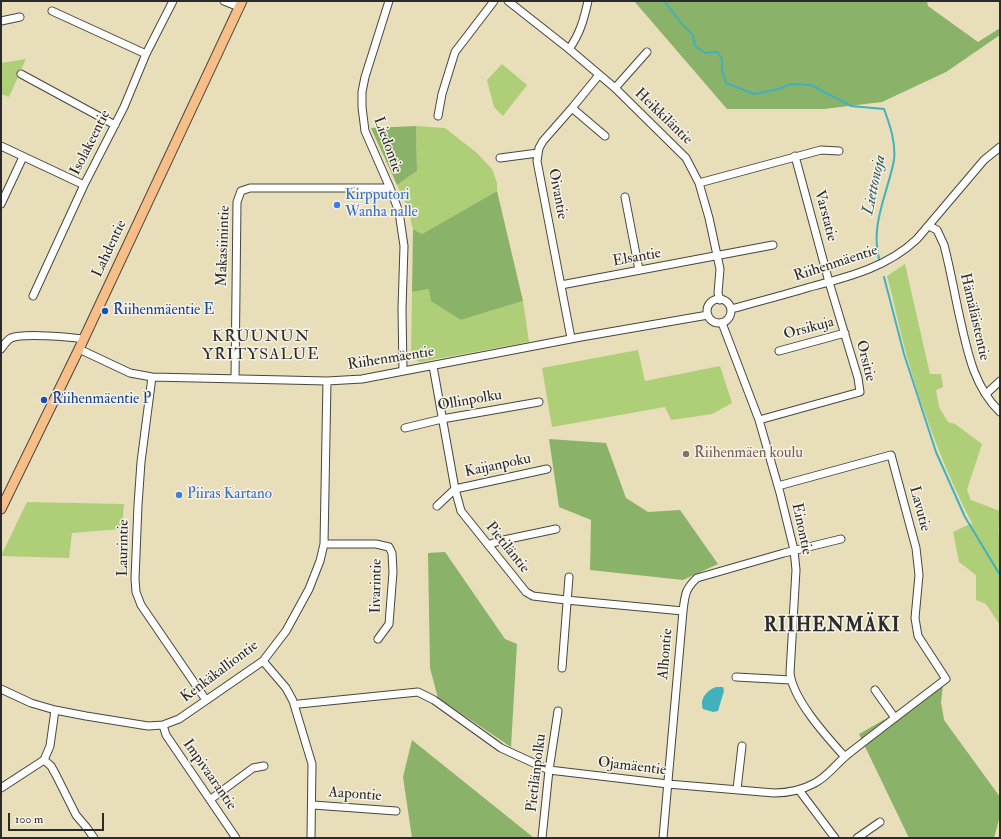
<!DOCTYPE html>
<html>
<head>
<meta charset="utf-8">
<style>
  body { margin:0 }
  #map { position:relative; width:1001px; height:839px; overflow:hidden; background:#e8deb9; font-family:"IM FELL Double Pica",serif }
  canvas { display:block }
  .frame { position:absolute; inset:0; border:2px solid #2b2b2b; pointer-events:none }
  .scale { position:absolute; left:8px; top:813px; width:96px; height:18px; box-sizing:border-box; border:2px solid #2b2b2b; border-top:0; padding-left:5px; font-size:12px; line-height:14px; white-space:nowrap; color:#2b2b2b; -webkit-text-stroke:3px #f7f3e8; paint-order:stroke }
</style>
</head>
<body>
<div id="map">
<canvas width="1001" height="839"></canvas>
<div class="frame"></div>
<div class="scale">100 m</div>
</div>
<script>
const ctx = document.querySelector('canvas').getContext('2d');
ctx.lineJoin = 'round';
function paint(path, color) { ctx.fillStyle = color; ctx.fill(path, 'evenodd'); }
function stroke(path, color, width, dash) { ctx.strokeStyle = color; ctx.lineWidth = width; ctx.lineCap = dash ? 'butt' : 'round'; ctx.setLineDash(dash || []); ctx.stroke(path); }
function drawText(font, color, halo, rows, align = 'center') {
  ctx.font = font + ' "IM FELL Double Pica",serif'; ctx.lineWidth = 3; ctx.setLineDash([]); ctx.textBaseline = 'middle'; ctx.strokeStyle = halo; ctx.fillStyle = color; for (const [text, x, y, turn = 0] of rows) {
    ctx.save(); ctx.translate(x, y); ctx.rotate((+turn || 0) * Math.PI / 180); ctx.textAlign = isNaN(turn) ? turn : align; if (halo) ctx.strokeText(text, 0, 0); ctx.fillText(text, 0, 0); ctx.restore();
  }
}
paint(new Path2D(`
  M26 59 9 97 1 94V63Z
  M502 64 527 85 503 116 494 107 487 80Z
  M416 126 445 128 477 153 492 169 497 183V191L422 234 413 229 407 206 397 185 417 171Z
  M905 264 930 374H941L943 387 936 390 939 407 948 422 955 424 982 444 967 490 971 500 1000 511V524L998 530 1000 533V625L986 604 976 600V575L959 562 953 532 972 523C943 467 918 400 902 338 897 318 893 297 887 276Z
  M429 289 461 320 523 301 529 342 420 362 411 358 412 292Z
  M638 350 645 381 720 366 732 403 712 414 671 420 665 407 552 427 542 368Z
  M27 502 124 504 122 529 72 533 69 558 1 556Z`), '#aecf78');
paint(new Path2D(`
  M634 1H927L928 6 978 42 1000 28V35L946 72 882 102 824 109H727Z
  M416 126 417 171 397 185 371 128Z
  M497 191 523 301 461 320 431 301 429 289 412 292 413 229 422 234Z
  M549 439 606 443 626 498 648 512 680 510 718 564 683 580 590 570 591 520 559 507Z
  M445 552 505 639 517 644 511 747 438 698 430 668 428 553Z
  M943 686 941 702 944 720 1000 797V816L994 838H909L859 734Z
  M412 740 534 838H412L403 777Z`), '#8ab268');
paint(new Path2D(`
  M716 687H723L724 691 718 711 713 712 703 709C699 699 707 690 716 687Z`), '#42b1be');
stroke(new Path2D(`
  M664 1 681 23 693 35 695 46 705 53 718 52 722 60V71L726 83 754 94 775 90 791 84 811 85 851 106 884 109C890 125 896 143 894 160 888 192 870 225 879 259
  M884 277 904 354 936 452 965 517 1000 575`), '#42b1be', 2);
const minor = new Path2D(`
  M224 1 239 7
  M389 1 365 77 362 92V107L365 131 390 188 399 212 404 246 402 309 403 371
  M508 1 569 49 615 88 686 158 699 183 709 218 720 269 718 293 720 300
  M52 11 146 54
  M1 21 20 17
  M569 49C580 34 584 19 588 1
  M21 74 115 125
  M615 88 647 52
  M572 108 605 136
  M438 116 442 94 455 52 494 1
  M1 146 84 185
  M500 158 538 153
  M699 183 821 150 839 151
  M625 197 639 270
  M1 204 23 157
  M929 226 937 230 944 245C950 268 954 291 959 314 967 349 973 386 1000 412
  M561 285 773 245
  M33 296 84 185 124 107 146 54 173 1
  M707 311a12 12 0 1 1 24 0a12 12 0 1 1-24 0Z
  M731 309C757 302 784 295 810 287 848 277 888 267 917 239L984 160 1000 147
  M722 323 759 420 780 493 794 550 796 570 790 673C793 700 827 737 845 757
  M571 338 537 161 539 148 543 141 572 108 599 75
  M1 349C4 345 7 340 11 338 23 333 70 337 83 339
  M79 349 130 373 152 377 285 380 327 381 362 379 581 337 708 315
  M779 351 845 333
  M433 366 455 489 461 511 526 592 533 596 566 600 683 611
  M152 377 141 462 138 505 135 579 136 592 141 605 206 700
  M235 379 237 202 241 191 250 188H390
  M986 394 1000 381
  M759 420 860 392 858 378 829 282 795 156
  M405 428 442 419 539 402
  M437 506 455 489 547 469
  M324 544H376L389 547 392 553 393 572 389 624 378 639
  M488 545 499 541 556 529
  M263 661 286 688 293 701 312 764 311 838
  M562 668 569 577
  M736 677 791 680
  M1 689 31 703 55 710
  M875 690 895 718
  M299 704 418 692 434 700 501 748 549 770 668 784 774 793C789 793 802 790 815 783 828 776 836 764 847 755 880 729 913 704 946 679L918 636 915 618 919 575 916 548 891 455 778 486
  M163 725 166 735 236 838
  M44 760 51 766 56 775 76 815 87 828 94 838
  M1 788 44 760 50 746 55 710 86 716 148 726 163 725 179 719 263 661 286 631 309 589 320 561 324 544 327 381
  M737 789 742 746
  M799 790 835 838
  M211 799 253 768 264 766
  M313 805 396 811
  M542 838 549 770 558 711
  M663 838 683 611C685 595 685 589 697 578L784 553 841 539
  M857 838 880 822`);
const major = new Path2D(`
  M1 509 79 349 242 1`);
stroke(minor, '#474640', 9);
stroke(major, '#474640', 11);
stroke(minor, '#fff', 7);
stroke(major, '#f7be87', 9);
for (const [x, y, r, color] of [
  [337,205,4,"#3f7fe0"],
  [105,311,4,"#1a4fb4"],
  [44,400,4,"#1a4fb4"],
  [686,454,4,"#8d6e63"],
  [179,495,4,"#3f7fe0"]
]) { const dot = new Path2D(); dot.arc(x, y, r, 0, 2 * Math.PI); ctx.fillStyle = color; ctx.fill(dot); stroke(dot, '#f7f3e8', 1.5); }
drawText('15px', '#2b2b2b', '#f7f3e8', [
  ["Heikkiläntie",663,117,44],
  ["Isolakeentie",91,143,-63],
  ["Liedontie",387,145,70],
  ["Oivantie",557,194,79],
  ["Varstatie",825,216,75],
  ["Makasiinintie",224,246,-88],
  ["Lahdentie",110,249,-65],
  ["Elsantie",637,258,-10],
  ["Riihenmäentie",836,264,-18],
  ["Hämäläistentie",974,317,77],
  ["Orsikuja",809,329,-15],
  ["Riihenmäentie",391,359,-9],
  ["Orsitie",865,361,76],
  ["Ollinpolku",470,401,-10],
  ["Kaijanpoku",498,466,-12],
  ["Lavutie",919,509,75],
  ["Einontie",801,529,78],
  ["Laurintie",124,548,-89],
  ["Pietiläntie",507,548,51],
  ["Iivarintie",377,586,-89],
  ["Alhontie",666,654,-85],
  ["Kenkäkalliontie",220,672,-37],
  ["Ojamäentie",632,767,7],
  ["Pietilänpolku",537,773,-83],
  ["Impivaarantie",209,775,55],
  ["Aapontie",355,795,4]
]);
drawText('15px', '#366cbe', '#f7f3e8', [
  ["Kirpputori",345,196],
  ["Wanha nalle",345,213],
  ["Piiras Kartano",187,495]
], 'left');
drawText('15px', '#164399', '#f7f3e8', [
  ["Riihenmäentie E",113,311],
  ["Riihenmäentie P",52,400]
], 'left');
drawText('15px', '#785e54', '#f7f3e8', [
  ["Riihenmäen koulu",694,454]
], 'left');
drawText('italic 16px', '#335a5e', '#f7f3e8', [
  ["Liettonoja",875,185,-78]
]);
ctx.letterSpacing = '1px';
drawText('16px', '#2b2b2b', '#f7f3e8', [
  ["KRUUNUN",261,338],
  ["YRITYSALUE",261,356]
]);
ctx.letterSpacing = '0px';
ctx.letterSpacing = '1px';
drawText('bold 19px', '#2b2b2b', '#f7f3e8', [
  ["RIIHENMÄKI",832,627]
]);
ctx.letterSpacing = '0px';
</script>
</body>
</html>
